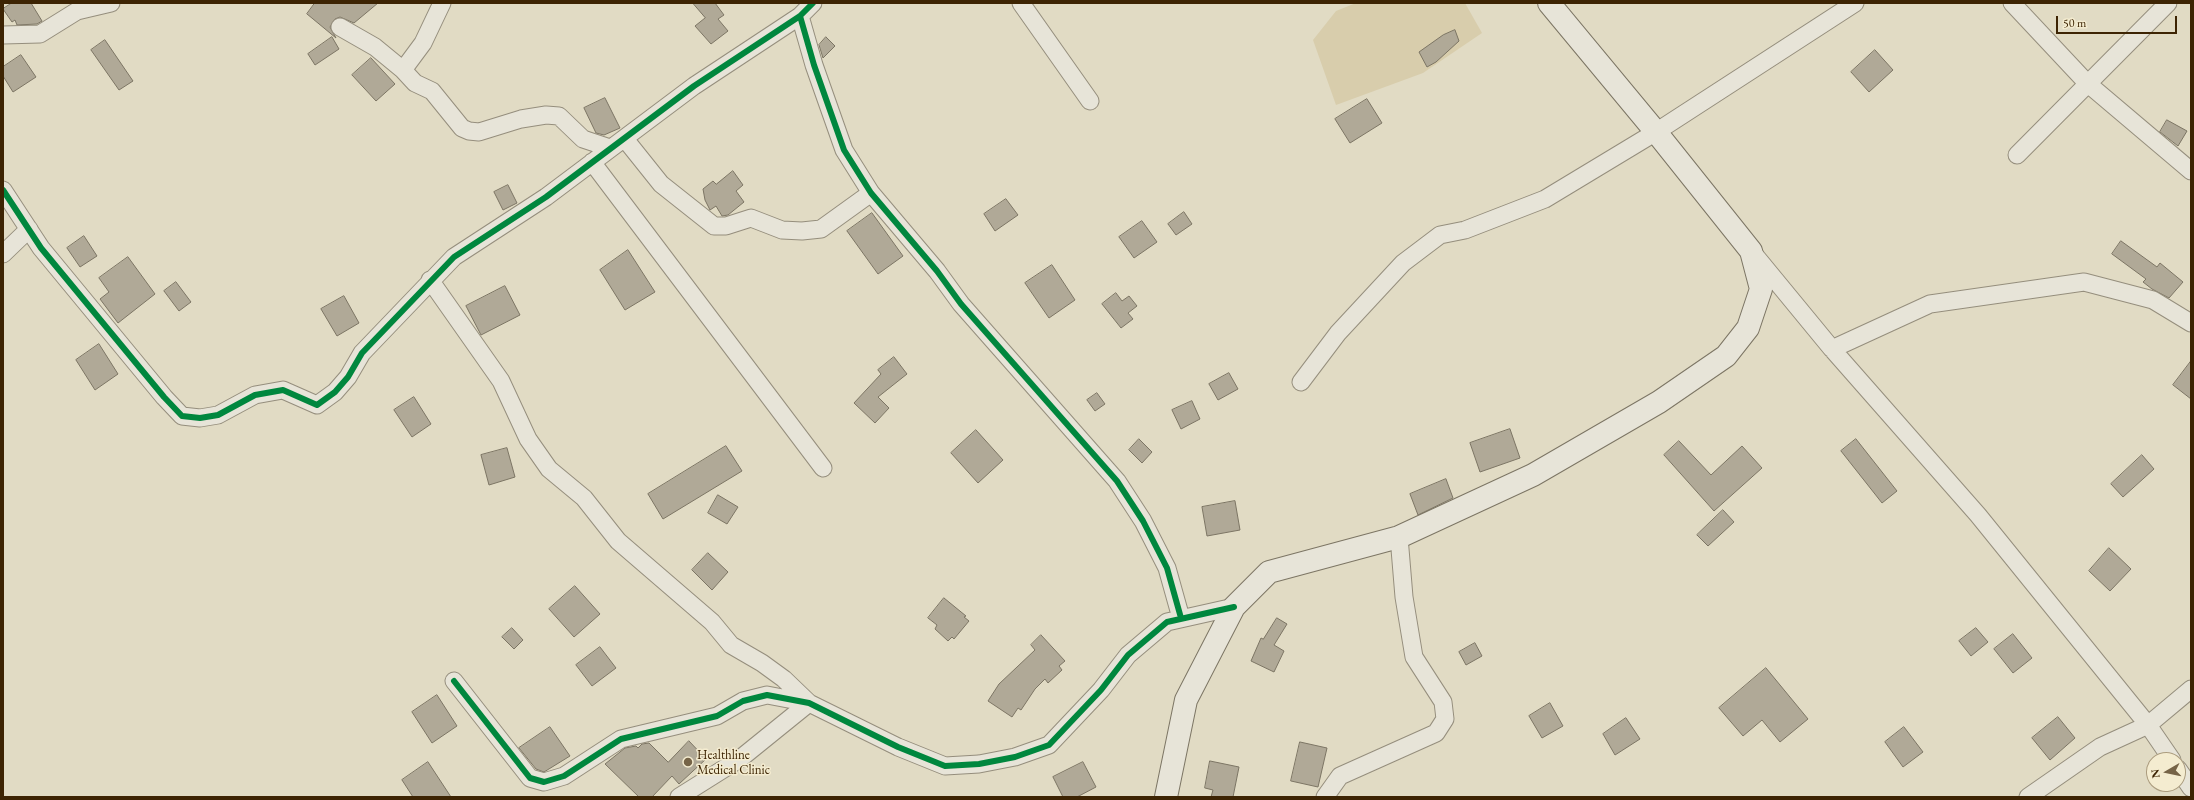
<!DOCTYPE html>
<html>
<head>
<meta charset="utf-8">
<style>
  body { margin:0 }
  #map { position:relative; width:2194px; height:800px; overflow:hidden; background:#e1dbc4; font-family:"EB Garamond",serif }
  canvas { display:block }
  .frame { position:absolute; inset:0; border:4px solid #3d2403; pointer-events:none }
  .north { position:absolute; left:2146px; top:752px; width:40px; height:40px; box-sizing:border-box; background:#f4ecd0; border:1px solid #ab9c7e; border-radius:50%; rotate:261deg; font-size:11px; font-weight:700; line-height:16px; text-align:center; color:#3d2403 }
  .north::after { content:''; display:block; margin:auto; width:14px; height:18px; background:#766447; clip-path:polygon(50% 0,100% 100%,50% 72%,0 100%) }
  .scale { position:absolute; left:2056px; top:16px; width:121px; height:18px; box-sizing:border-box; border:2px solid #3d2403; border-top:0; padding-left:5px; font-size:12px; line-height:14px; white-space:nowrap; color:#3d2403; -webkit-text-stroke:3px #f4ecd0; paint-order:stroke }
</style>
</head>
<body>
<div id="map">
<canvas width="2194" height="800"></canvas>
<div class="frame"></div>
<div class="north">N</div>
<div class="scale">50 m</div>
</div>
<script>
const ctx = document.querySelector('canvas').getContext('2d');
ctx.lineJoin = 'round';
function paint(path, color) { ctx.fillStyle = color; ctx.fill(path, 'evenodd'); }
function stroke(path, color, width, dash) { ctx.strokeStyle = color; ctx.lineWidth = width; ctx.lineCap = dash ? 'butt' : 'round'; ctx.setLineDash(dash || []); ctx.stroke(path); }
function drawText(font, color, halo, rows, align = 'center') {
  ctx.font = font + ' "EB Garamond",serif'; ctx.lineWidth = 3; ctx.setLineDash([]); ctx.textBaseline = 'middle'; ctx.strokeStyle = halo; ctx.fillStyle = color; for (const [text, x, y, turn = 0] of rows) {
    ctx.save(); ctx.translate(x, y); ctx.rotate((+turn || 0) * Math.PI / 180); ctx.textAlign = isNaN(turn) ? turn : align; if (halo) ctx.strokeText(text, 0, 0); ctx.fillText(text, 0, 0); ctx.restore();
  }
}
paint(new Path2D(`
  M1356 3H1465L1482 33 1423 73 1336 105 1313 40 1336 11Z`), '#d8cdac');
const building = new Path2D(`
  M12 3H31L42 21 37 24 17 25 15 20 12 22 3 9Z
  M315 3H378L354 23 340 17 335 19 330 27 336 38 307 14Z
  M693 3H715L724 15 718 19 728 31 711 44 695 26 705 18Z
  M1455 30 1459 41 1436 62 1427 67 1419 52 1443 35Z
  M332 37 339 49 315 65 308 54Z
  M826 37 835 46 823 58 819 45Z
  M105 40 133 81 119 90 91 50Z
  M1875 50 1893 70 1869 92 1851 72Z
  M21 55 36 77 13 92 3 76V67Z
  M371 58 395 84 376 101 352 75Z
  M605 98 620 128 604 135 596 133 584 108Z
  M1367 99 1382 123 1350 143 1335 119Z
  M2167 120 2187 131 2178 146 2160 132Z
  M733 171 743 185 736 191 744 202 728 215 722 216 716 206 710 210 705 200 703 189 713 181 716 184Z
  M508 185 517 203 503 210 494 192Z
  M1006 199 1018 215 995 231 984 214Z
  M1184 212 1192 224 1176 235 1168 224Z
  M872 213 903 256 878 274 847 231Z
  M1142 221 1157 242 1134 258 1119 237Z
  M84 236 97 256 80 267 67 248Z
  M2121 241 2157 267 2160 263 2183 282 2169 298 2152 289 2143 282 2146 279 2112 254Z
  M628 250 655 292 625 310 600 270Z
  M128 257 155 294 118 323 100 299 109 292 99 278Z
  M1052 265 1075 300 1049 318 1025 283Z
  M176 282 191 302 179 311 164 291Z
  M505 286 520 315 481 335 466 306Z
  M1116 293 1122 301 1129 296 1137 306 1128 313 1133 319 1121 328 1102 304Z
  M344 296 359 323 337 336 321 309Z
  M99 344 118 374 95 390 76 360Z
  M894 357 907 374 878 397 889 408 875 423 854 403 881 374 878 370Z
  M2191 361V399L2173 385Z
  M1229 373 1238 389 1218 400 1209 384Z
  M1097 393 1105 404 1095 411 1087 400Z
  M414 397 431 424 412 437 394 410Z
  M1192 401 1200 419 1181 429 1172 410Z
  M1510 429 1520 458 1480 472 1470 443Z
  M976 430 1003 460 978 483 951 453Z
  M1139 439 1152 452 1142 463 1129 450Z
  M1856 439 1897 491 1882 503 1841 451Z
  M1679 441 1711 475 1742 446 1762 468 1714 511 1664 455Z
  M726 446 742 471 663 519 648 494Z
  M507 448 515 477 489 485 481 455Z
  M2142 455 2154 469 2123 497 2111 484Z
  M1446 479 1453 498 1418 515 1410 494Z
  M718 495 738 507 727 524 708 513Z
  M1235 501 1240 530 1207 536 1202 507Z
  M1723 510 1734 522 1708 546 1697 535Z
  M2109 548 2131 569 2110 591 2089 571Z
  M708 553 728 572 712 590 692 570Z
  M575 586 600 614 574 637 549 609Z
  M944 598 966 616 964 617 969 621 954 639 952 637 948 641 935 629 937 625 928 618Z
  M1277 618 1287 624 1274 645 1284 651 1274 672 1251 661 1261 638 1263 639Z
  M512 628 523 640 514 649 502 637Z
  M1976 628 1988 642 1971 656 1959 641Z
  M2013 634 2032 658 2013 673 1994 649Z
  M1041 635 1065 661 1059 666 1062 670 1048 683 1045 679 1035 689 1021 710 1018 708 1012 717 988 701 999 684 1035 650 1031 645Z
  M1475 643 1482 656 1466 665 1459 652Z
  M600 647 616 668 592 686 576 665Z
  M1766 668 1808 719 1780 742 1762 720 1743 736 1719 708Z
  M437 695 457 726 432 743 412 712Z
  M1550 703 1563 726 1542 738 1529 716Z
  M2058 717 2075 738 2050 760 2032 738Z
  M1626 718 1640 739 1615 755 1603 734Z
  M550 727 570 756 544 772 536 769 519 748Z
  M1904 727 1923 752 1903 767 1885 742Z
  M689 741 706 759 679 784 672 776 652 797H639L605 764 625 748 636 746 638 748 642 744 649 743 668 762Z
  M1300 742 1327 748 1318 787 1291 781Z
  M1210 761 1239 767 1233 797H1211L1213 790 1205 788Z
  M428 762 451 797H413L402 780Z
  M1083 762 1096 787 1077 797H1063L1053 777Z`);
paint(building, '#b0a997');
stroke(building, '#7c7564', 1);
const street = new Path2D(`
  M1021 3 1090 101
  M2012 3 2087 83 2191 171
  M800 16 814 65 844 150 871 193 937 271 961 304 1117 481 1143 521 1167 568 1181 618
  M340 27 375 47 403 70 415 83 432 91 462 128 469 131 479 132 521 119 546 115 559 116 583 139 610 148
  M3 35 40 34 77 11 111 3
  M403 70 423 43 442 3
  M625 139 661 184 714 226H726L751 218 782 230 802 231 821 229 871 193
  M2017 155 2168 3
  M592 162 823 468
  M3 190 41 248 164 397 182 416 200 418 218 415 255 395 283 390 317 405 335 392 348 377 362 353 454 257 546 197 694 86 800 16 813 3
  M1753 253 1832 349 1978 515 2148 725 2172 760
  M3 254 29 229
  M430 280 501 381 528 439 549 469 584 498 618 541 712 622 731 645 762 663 784 679 809 703 741 758 679 797
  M1832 349 1930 304 2084 282 2153 300 2191 323
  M1301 382 1338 333 1403 263 1440 235 1465 230 1545 199 1656 132 1855 3
  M454 681 530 778 544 782 564 776 621 739 717 716 743 701 767 695 809 703 898 747 945 766 979 764 1015 757 1049 745 1101 690 1128 655 1167 622 1234 607
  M2178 769 2191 788
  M1325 797 1340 776 1436 733 1445 719 1443 702 1414 657 1404 597 1399 537
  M2028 797 2100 747 2148 725 2191 689`);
const secondary = new Path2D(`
  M1166 797 1186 700 1234 607 1269 572 1399 537 1533 475 1659 402 1726 356 1748 328 1761 289 1751 251 1656 132 1549 3`);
stroke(street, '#958e7d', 19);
stroke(secondary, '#7c7564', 24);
stroke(street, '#e7e4d8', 17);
stroke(secondary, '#e7e4d8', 22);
stroke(new Path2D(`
  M800 16 814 65 844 150 871 193 937 271 961 304 1117 481 1143 521 1167 568 1181 618
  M3 190 41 248 164 397 182 416 200 418 218 415 255 395 283 390 317 405 335 392 348 377 362 353 454 257 546 197 694 86 800 16 813 3
  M454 681 530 778 544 782 564 776 621 739 717 716 743 701 767 695 809 703 898 747 945 766 979 764 1015 757 1049 745 1101 690 1128 655 1167 622 1234 607`), '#00873e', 6);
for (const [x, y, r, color] of [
  [688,762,5,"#766447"]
]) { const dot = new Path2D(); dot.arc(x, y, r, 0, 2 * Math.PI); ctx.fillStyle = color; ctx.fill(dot); stroke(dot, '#f4ecd0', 1.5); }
drawText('13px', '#3d2403', '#f4ecd0', [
  ["Healthline",697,755],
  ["Medical Clinic",697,770]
], 'left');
</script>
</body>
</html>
